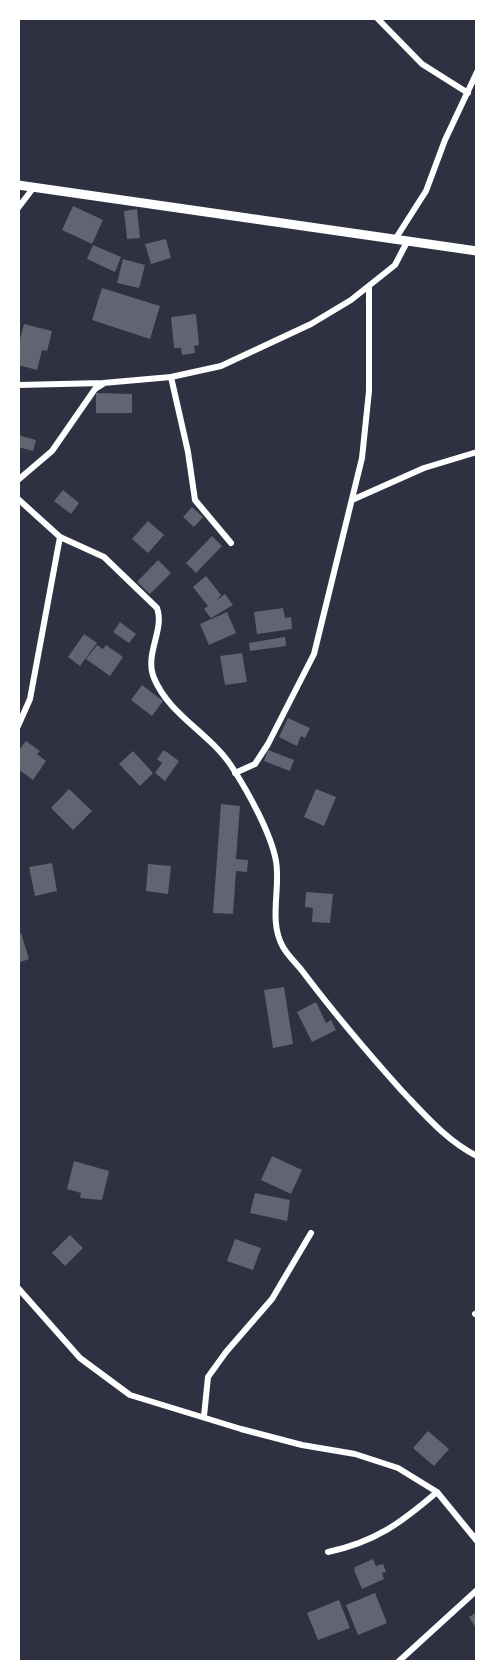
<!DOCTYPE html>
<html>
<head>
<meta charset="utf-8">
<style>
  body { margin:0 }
  #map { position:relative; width:495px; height:1680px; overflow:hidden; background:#2d3142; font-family:Arial,sans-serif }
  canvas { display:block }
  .frame { position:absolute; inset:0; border:20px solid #fff; pointer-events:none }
</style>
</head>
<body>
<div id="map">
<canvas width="495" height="1680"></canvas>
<div class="frame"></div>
</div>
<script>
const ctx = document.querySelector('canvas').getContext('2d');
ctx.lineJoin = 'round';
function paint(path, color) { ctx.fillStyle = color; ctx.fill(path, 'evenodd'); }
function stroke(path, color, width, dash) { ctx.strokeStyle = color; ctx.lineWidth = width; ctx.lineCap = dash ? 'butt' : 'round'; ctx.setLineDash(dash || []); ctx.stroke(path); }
paint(new Path2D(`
  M73 206 103 220 92 244 62 230Z
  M137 209 140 238 127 239 124 211Z
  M166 239 171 258 151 264 145 244Z
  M93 245 121 257 115 272 87 259Z
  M123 259 145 265 139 288 117 283Z
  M102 288 160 306 150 339 92 320Z
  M196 314 199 345 194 346 195 353 182 355 181 348H174L171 317Z
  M24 324 52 331 47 351 42 350 37 370 18 365V346Z
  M96 393 132 394V413H96Z
  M18 435 36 440 33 451 18 447Z
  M63 490 79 503 71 514 54 501Z
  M192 507 203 517 194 527 183 517Z
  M148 521 164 535 148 553 132 539Z
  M212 536 222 546 196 573 186 563Z
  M158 560 171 573 150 594 137 582Z
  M206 576 221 595 216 601 225 594 233 605 211 618 204 609 208 606 193 587Z
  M283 608 285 618 291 617 292 629 257 634 254 612Z
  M227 612 236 633 209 645 200 624Z
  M120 622 136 634 129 643 113 632Z
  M84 634 97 643 80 666 68 657Z
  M285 637 286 646 250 651 249 643Z
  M97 645 103 649 106 645 123 657 110 676 86 659Z
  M242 653 247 682 225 685 220 656Z
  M142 685 163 701 152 716 131 700Z
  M288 718 310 728 305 738 301 736 297 746 279 737Z
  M26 741 40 751 37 754 46 761 33 780 18 769V751Z
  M164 750 179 761 165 781 155 773 162 763 157 759Z
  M268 750 294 760 290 771 264 761Z
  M133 751 153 773 140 786 119 764Z
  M69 789 92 811 73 830 51 808Z
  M316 789 336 797 324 826 304 817Z
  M221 804 240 806 236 859 248 860 247 872 236 871 233 914 213 913Z
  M52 863 57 891 35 896 29 867Z
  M148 864 171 866 168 894 146 891Z
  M306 892 333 894 330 923 312 922 313 908 305 907Z
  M21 933 29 959 18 963V934Z
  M284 987 293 1044 273 1048 264 990Z
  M316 1002 326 1023 331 1020 336 1030 312 1042 297 1012Z
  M272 1156 302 1170 291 1194 261 1180Z
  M74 1161 109 1171 102 1200 80 1198 81 1193 67 1189Z
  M255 1193 290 1200 287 1221 250 1213Z
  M70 1235 83 1248 65 1266 52 1253Z
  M235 1239 261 1248 253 1270 227 1261Z
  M428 1431 449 1449 434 1466 413 1448Z
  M373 1559 376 1566 383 1564 386 1572 382 1573 384 1579 362 1589 354 1570 355 1567Z
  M375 1593 387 1623 358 1635 346 1605Z
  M339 1600 350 1628 318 1640 307 1613Z
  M477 1612V1630L469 1617Z`), '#626471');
stroke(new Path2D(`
  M377 18 422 64 468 93
  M18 208 34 187
  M396 238 426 191 445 140 477 72
  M171 377 188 452 195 500 231 543
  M18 385 103 383 171 377 221 366 311 324 351 300 395 265 408 240
  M18 480 52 451 95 389 103 384
  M18 499 60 537 104 557 157 608C165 630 144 654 154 678 169 715 211 734 232 767 248 792 271 833 276 861 281 888 268 921 283 947 288 956 297 964 303 972 334 1013 367 1052 402 1091 425 1115 447 1141 477 1156
  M352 500 424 468 477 452
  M18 726 30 699 60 537
  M235 773 255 764 268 744 314 654 362 458 369 391V286
  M18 1288 80 1358 130 1395 241 1429 302 1445 355 1454 398 1468 437 1492 477 1541
  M475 1314 477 1313
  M204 1416 208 1377 226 1352 272 1299 311 1233
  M328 1552C375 1542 401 1523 437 1492
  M398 1662 477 1590`), '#fff', 6);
stroke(new Path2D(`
  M18 185 477 251`), '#fff', 9);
</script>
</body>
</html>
